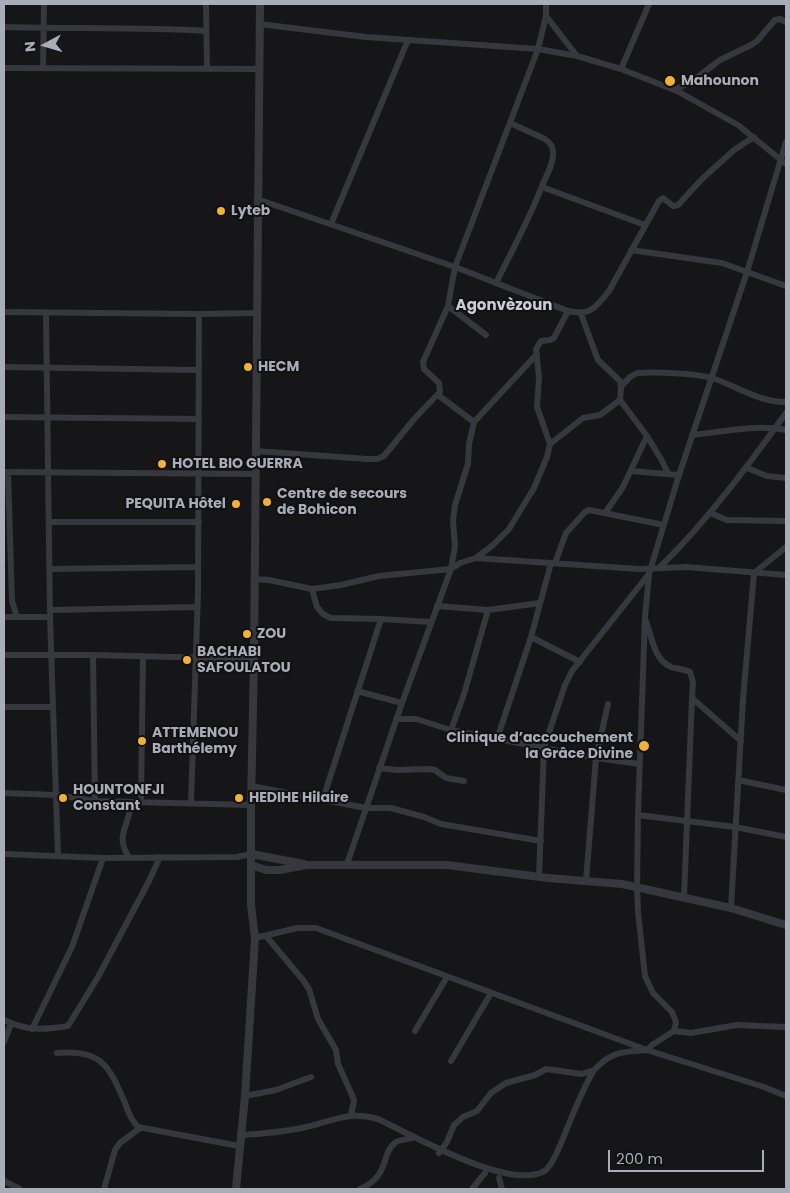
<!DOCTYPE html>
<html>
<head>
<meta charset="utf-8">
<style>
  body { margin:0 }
  #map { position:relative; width:790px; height:1193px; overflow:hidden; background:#161618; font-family:Poppins,sans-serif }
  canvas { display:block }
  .frame { position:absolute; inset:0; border:5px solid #a8adb8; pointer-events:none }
  .north { position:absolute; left:20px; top:20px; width:50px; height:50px; -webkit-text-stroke:4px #111113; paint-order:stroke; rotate:264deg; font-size:14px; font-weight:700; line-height:20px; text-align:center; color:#a8adb8 }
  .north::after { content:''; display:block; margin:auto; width:18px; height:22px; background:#a8adb8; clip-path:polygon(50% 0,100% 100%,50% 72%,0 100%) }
  .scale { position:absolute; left:608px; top:1150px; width:156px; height:22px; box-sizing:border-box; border:2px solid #a8adb8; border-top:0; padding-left:6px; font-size:15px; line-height:18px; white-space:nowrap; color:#a8adb8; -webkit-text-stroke:4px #111113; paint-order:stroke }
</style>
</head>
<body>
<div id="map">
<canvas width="790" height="1193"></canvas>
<div class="frame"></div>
<div class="north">N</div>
<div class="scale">200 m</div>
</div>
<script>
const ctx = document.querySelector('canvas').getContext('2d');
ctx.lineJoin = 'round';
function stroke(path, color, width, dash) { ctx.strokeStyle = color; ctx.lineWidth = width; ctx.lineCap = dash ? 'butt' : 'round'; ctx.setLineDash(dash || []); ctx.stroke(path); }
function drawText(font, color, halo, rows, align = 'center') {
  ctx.font = font + ' Poppins,sans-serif'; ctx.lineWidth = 4; ctx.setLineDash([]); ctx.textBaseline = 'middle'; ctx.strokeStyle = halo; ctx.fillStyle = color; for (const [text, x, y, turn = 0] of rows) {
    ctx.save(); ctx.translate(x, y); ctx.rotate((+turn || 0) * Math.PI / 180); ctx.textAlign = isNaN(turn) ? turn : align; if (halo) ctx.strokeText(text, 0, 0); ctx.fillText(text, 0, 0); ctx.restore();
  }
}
stroke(new Path2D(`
  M206 4 207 68
  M546 16 577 56
  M259 24 366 37 538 49 577 56 621 69 677 91 738 125 786 164
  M4 27C71 29 139 27 206 31
  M43 67 44 4
  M4 68 258 69
  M621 69 649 4
  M675 90 695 79 720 60 751 45 757 41 775 20 780 19 786 22
  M542 187 645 225
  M257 199 455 267 538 49 546 16V4
  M331 224 408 40
  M631 250 722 263 786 286
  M496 283C513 249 531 216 544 181 548 173 554 162 553 152 553 146 550 143 545 139L510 123
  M448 306 486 335
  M4 312 199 314 257 313
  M46 313 50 617 58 856
  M581 314 598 360 620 381 621 387 620 400 647 436 661 459 668 473
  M4 367 198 370
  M621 387 630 377 637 373C656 372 694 373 712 378 737 386 758 402 786 402
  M438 395 474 422
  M4 417 199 419
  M692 435C722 432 756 424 786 430
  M550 444 583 418 600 415 620 400
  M256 451 367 459H377L384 456 415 418 440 392 439 383 424 369 423 362 448 306 455 267 568 311C591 316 595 308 609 291L659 201 663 198 673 206 678 205 702 179 734 150 754 137
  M747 468 767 476 786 478
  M631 471 679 475
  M4 472 255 474
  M8 472 12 601 17 617
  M605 513 623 487 647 436
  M710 513 727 520 786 521
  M49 522H199
  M476 558 493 545 509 529 534 488 547 457 550 444 537 407 539 378 536 349 541 341 550 340 554 338 568 311
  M555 563 566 533 585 512 589 510 664 525
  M660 567C708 520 747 467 786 413
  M50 569 198 567
  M254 579 269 580 312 589 341 585 379 576 451 569 460 563 476 558 639 569 686 567 786 575
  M312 589 317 607 323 614 331 618 381 619 430 622
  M437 606 488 610 540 603
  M50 610 198 607
  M4 617H50
  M646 621C652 636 653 659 671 667 677 669 684 669 690 672L693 682 692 698 741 741
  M531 637 580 662
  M4 655H93
  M357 691 402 703
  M4 707H52
  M396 719H416L451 730 596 758 640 764
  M451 730 464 694 488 610
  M497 739 531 637 551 563
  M379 768 396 770 428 769 435 770 446 778 464 781
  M738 780 786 790
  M251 786 366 808H391L424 817 441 824 541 841
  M4 793 56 795 95 801
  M323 799 381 619
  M141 802 143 656
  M191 803 198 592 199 314
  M251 805 95 801 93 655 254 659
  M638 815 735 827 786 837
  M4 854 103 858 237 857 251 854
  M129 857C114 835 130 826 131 802
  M347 864 402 703 451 569 455 546 453 521 455 505 468 464 469 444 474 422 537 354
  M539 877 544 747 565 685 572 671 648 575
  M586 881 596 758 608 704
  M684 897 692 698
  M731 908 743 699 754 573 786 547
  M266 936 303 980 309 989 318 1019 336 1050 338 1064 352 1095 354 1101 351 1115
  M255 938 297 928H316L647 1050 764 1087 786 1096
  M4 1020C27 1031 44 1030 68 1026L98 977 149 881 160 857
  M32 1029 72 947 103 858
  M415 1031 447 977
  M674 1031 676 1022 672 1012 653 993 645 976 638 912 637 887 638 815 645 617 649 574 679 475 747 272 786 142
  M4 1042 11 1024
  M57 1053C102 1049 109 1066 125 1103 128 1112 131 1120 138 1127L239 1146
  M451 1061 491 993
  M245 1096 276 1090 311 1077
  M240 1135C261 1134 282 1132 302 1128 332 1122 346 1110 378 1119 412 1135 513 1193 546 1170 555 1161 559 1147 564 1136 573 1114 582 1090 594 1070 612 1051 622 1052 647 1050L652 1045 674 1031 691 1033 737 1025 784 1027
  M439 1153 447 1142 454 1125 463 1117 477 1111 491 1093 506 1083 535 1075 546 1069 582 1074 594 1070
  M499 1178 502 1189
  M4 1181 20 1189
  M104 1189 115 1150 120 1143 140 1128
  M360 1189C391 1176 380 1153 396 1142 401 1140 407 1139 412 1138
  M472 1189 485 1173`), '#37383d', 6);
stroke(new Path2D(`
  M251 854 304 864
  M251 865 266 870H280L306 865H447L548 878 622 884 731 908 786 925
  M236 1189 245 1096 255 938 251 905V805L254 659 260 4`), '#37383d', 8);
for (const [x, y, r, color] of [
  [670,81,6,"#f2b134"],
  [221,211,5,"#f2b134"],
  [248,367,5,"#f2b134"],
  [162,464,5,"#f2b134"],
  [267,502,5,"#f2b134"],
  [236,504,5,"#f2b134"],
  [247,634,5,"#f2b134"],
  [187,660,5,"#f2b134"],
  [142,741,5,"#f2b134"],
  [644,746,6,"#f2b134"],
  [63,798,5,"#f2b134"],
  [239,798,5,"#f2b134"]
]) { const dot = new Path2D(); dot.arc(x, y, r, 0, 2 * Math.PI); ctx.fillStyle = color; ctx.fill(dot); stroke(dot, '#111113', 2); }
drawText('bold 14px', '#a8adb8', '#111113', [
  ["Mahounon",681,81],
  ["Lyteb",231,211],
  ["HECM",258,367],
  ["HOTEL BIO GUERRA",172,464],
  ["Centre de secours",277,494],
  ["de Bohicon",277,510],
  ["PEQUITA Hôtel",226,504,"right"],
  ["ZOU",257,634],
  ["BACHABI",197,652],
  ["SAFOULATOU",197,668],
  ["ATTEMENOU",152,733],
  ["Barthélemy",152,749],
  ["Clinique d’accouchement",633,738,"right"],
  ["la Grâce Divine",633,754,"right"],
  ["HOUNTONFJI",73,790],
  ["Constant",73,806],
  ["HEDIHE Hilaire",249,798]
], 'left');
drawText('bold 15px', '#c9ccd4', '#111113', [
  ["Agonvèzoun",504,306]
]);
</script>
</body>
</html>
